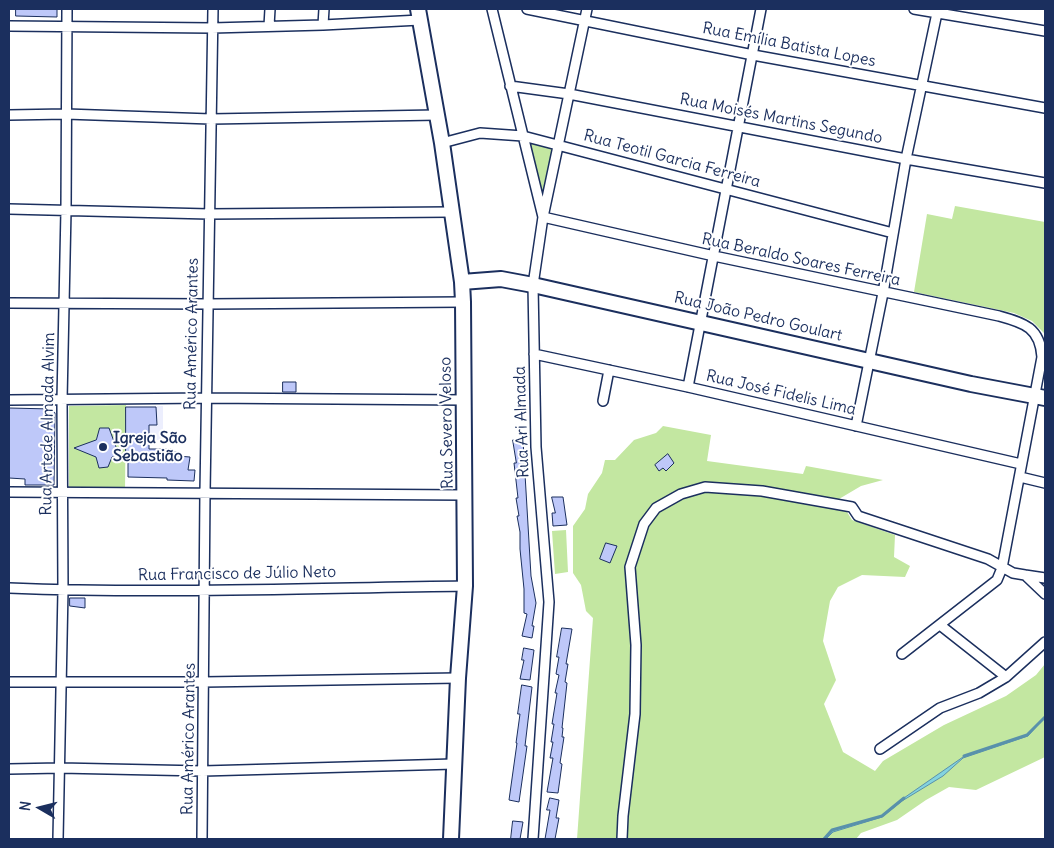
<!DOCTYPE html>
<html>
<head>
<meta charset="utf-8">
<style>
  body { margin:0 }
  #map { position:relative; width:1054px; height:848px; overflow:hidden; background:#fff; font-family:Delius,sans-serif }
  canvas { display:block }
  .frame { position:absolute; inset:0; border:10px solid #1b2f5e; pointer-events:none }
  .north { position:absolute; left:15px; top:783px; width:50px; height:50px; -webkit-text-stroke:4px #fff; paint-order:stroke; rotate:278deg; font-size:14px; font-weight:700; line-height:20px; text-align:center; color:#1b2f5e }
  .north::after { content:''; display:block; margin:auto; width:18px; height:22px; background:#1b2f5e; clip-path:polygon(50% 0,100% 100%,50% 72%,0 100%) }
</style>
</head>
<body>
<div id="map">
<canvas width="1054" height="848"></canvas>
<div class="frame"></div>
<div class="north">N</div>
</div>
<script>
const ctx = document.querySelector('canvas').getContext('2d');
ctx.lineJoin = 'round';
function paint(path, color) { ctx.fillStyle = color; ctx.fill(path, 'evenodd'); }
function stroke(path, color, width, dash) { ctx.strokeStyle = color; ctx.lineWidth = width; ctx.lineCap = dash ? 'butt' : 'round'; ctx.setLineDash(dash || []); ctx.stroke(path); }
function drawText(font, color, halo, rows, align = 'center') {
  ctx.font = font + ' Delius,sans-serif'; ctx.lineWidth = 4; ctx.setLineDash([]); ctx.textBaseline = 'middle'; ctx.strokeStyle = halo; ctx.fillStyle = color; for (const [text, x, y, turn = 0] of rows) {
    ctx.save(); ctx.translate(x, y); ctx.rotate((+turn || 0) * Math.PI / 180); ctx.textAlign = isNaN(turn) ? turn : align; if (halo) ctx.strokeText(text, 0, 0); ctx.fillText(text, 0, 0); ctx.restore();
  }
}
paint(new Path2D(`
  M163 406V440H125L126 407Z`), '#eceefd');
paint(new Path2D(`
  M531 142 550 146 553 151 544 190 541 193 528 146Z
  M955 206 1045 222V334L1032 321 1014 313 914 292 927 214 952 219Z
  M126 405 125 490 69 489V406Z
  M663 426 711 435 707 461 803 474 806 466 883 480 861 486 839 499 852 520 895 535 894 557 910 566 905 577 862 575 838 587 830 601 823 641 836 680 824 704 843 752 875 771 883 761 944 725 1006 696 1036 675 1045 664V757L976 790 949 787 926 800 897 820 861 833 856 839H577L593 618 586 611 581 585 573 573V526L585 509 588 494 602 473 605 460H615L634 440 656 433Z
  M566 530 568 572 555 574 552 531Z`), '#c3e7a1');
const water = new Path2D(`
  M1045 717 1028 736 963 758 943 776 902 801 882 817 833 832 826 839H824L832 830 882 816 901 800 963 757 1027 735Z`);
paint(water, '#83d3df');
stroke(water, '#5991ab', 1);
stroke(new Path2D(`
  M964 756 1027 735 1045 717
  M824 839 832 830 882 816 904 798`), '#5991ab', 3);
const building = new Path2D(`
  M16 9H57V17L16 16Z
  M283 382H296V392H283Z
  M126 407H156L157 425H149V449H173V452H177V456L190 457 188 470H195L194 481 167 480V478L128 477V452L126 453Z
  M9 408 52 409 55 413 54 485H25V479L9 478Z
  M100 428H109L119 455 112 457 108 467 99 468 96 457 74 448 96 440Z
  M513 440H523L531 576 536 603 532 626H534L532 638 522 636 527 614 524 613V589L520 549V532L517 516H519L516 498H518L514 463H516Z
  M668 454 674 463 666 471 663 468 659 471 655 465Z
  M552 497H563L567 525 553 526 552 513H555Z
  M606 543 617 546 610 563 600 559Z
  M70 598H85V608L70 606Z
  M562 628 572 629 566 664H568L565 682 567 683 562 728H563L562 737H564L560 763 562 764 558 793 547 792 553 758H550L553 742H551L554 724H552L557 693H555L559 675 556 674 559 657H557Z
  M524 648 534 650 530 680 520 679 524 660H522Z
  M522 685 532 687 525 746H527L519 802 509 800 517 743H516L520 714H518Z
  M550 798 559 800 556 818H559L555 839H545L550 810H547Z
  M513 821 523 822 520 839H511Z`);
paint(building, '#bec8f9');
stroke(building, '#1b2f5e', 1);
const street = new Path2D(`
  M492 9 543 217 714 256 999 316C1025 323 1040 328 1042 357L1002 568 997 580 902 654
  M527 9 753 55 1045 108
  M914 9 1045 31
  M323 25 324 9
  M9 26 212 28 323 25 420 20
  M269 26 270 9
  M510 86 569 94 906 159 1045 183
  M9 115 66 114 211 119 437 115
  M442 143 480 133 523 136 893 233
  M9 209 209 214 451 212
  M9 303 208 304 463 302
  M534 354 688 387 1021 464
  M688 387 761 9
  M9 400 206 398 465 400
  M603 401 609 370
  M856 426 883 293 906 159 937 13
  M1020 477 1045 483
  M9 492 465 495
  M1025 575 1045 578
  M9 588C161 594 313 588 465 586
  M940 625 1006 677
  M9 682H204L458 678
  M880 749 940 708 979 693 1006 677 1045 642
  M9 769 60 768 203 771 454 764
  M58 839 63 590 62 400 66 210 67 9
  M202 839 205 492 213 9
  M533 839 549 602 536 447 533 285 543 217 587 9
  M622 839 623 816 635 714 636 645 630 567 644 524 656 508 681 494 705 487 762 491 852 507 858 516 988 559 1013 573 1025 575 1045 594`);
const secondary = new Path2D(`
  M418 9 442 143 462 282 463 302 465 586 458 678 451 839
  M462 282 501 279 533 285 971 384 1045 398`);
stroke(street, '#1b2f5e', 12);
stroke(secondary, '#1b2f5e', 18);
stroke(street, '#fff', 9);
stroke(secondary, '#fff', 14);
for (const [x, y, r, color] of [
  [103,447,5,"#1b2f5e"]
]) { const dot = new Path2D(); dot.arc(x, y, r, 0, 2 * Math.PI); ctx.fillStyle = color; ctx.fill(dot); stroke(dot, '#fff', 2); }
drawText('16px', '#1b2f5e', '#fff', [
  ["Rua Emília Batista Lopes",789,45,11],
  ["Rua Moisés Martins Segundo",781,119,11],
  ["Rua Teotil Garcia Ferreira",672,159,15],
  ["Rua Beraldo Soares Ferreira",801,260,12],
  ["Rua João Pedro Goulart",758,317,13],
  ["Rua Américo Arantes",192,334,-89],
  ["Rua José Fidelis Lima",781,393,13],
  ["Rua Ari Almada",522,422,-92],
  ["Rua Severo Veloso",447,423,-91],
  ["Rua Artede Almada Alvim",48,424,-89],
  ["Rua Francisco de Júlio Neto",237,574,-1],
  ["Rua Américo Arantes",189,739,-89]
]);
drawText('bold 16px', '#1b2f5e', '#fff', [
  ["Igreja São",113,438],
  ["Sebastião",113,456]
], 'left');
</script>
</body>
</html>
